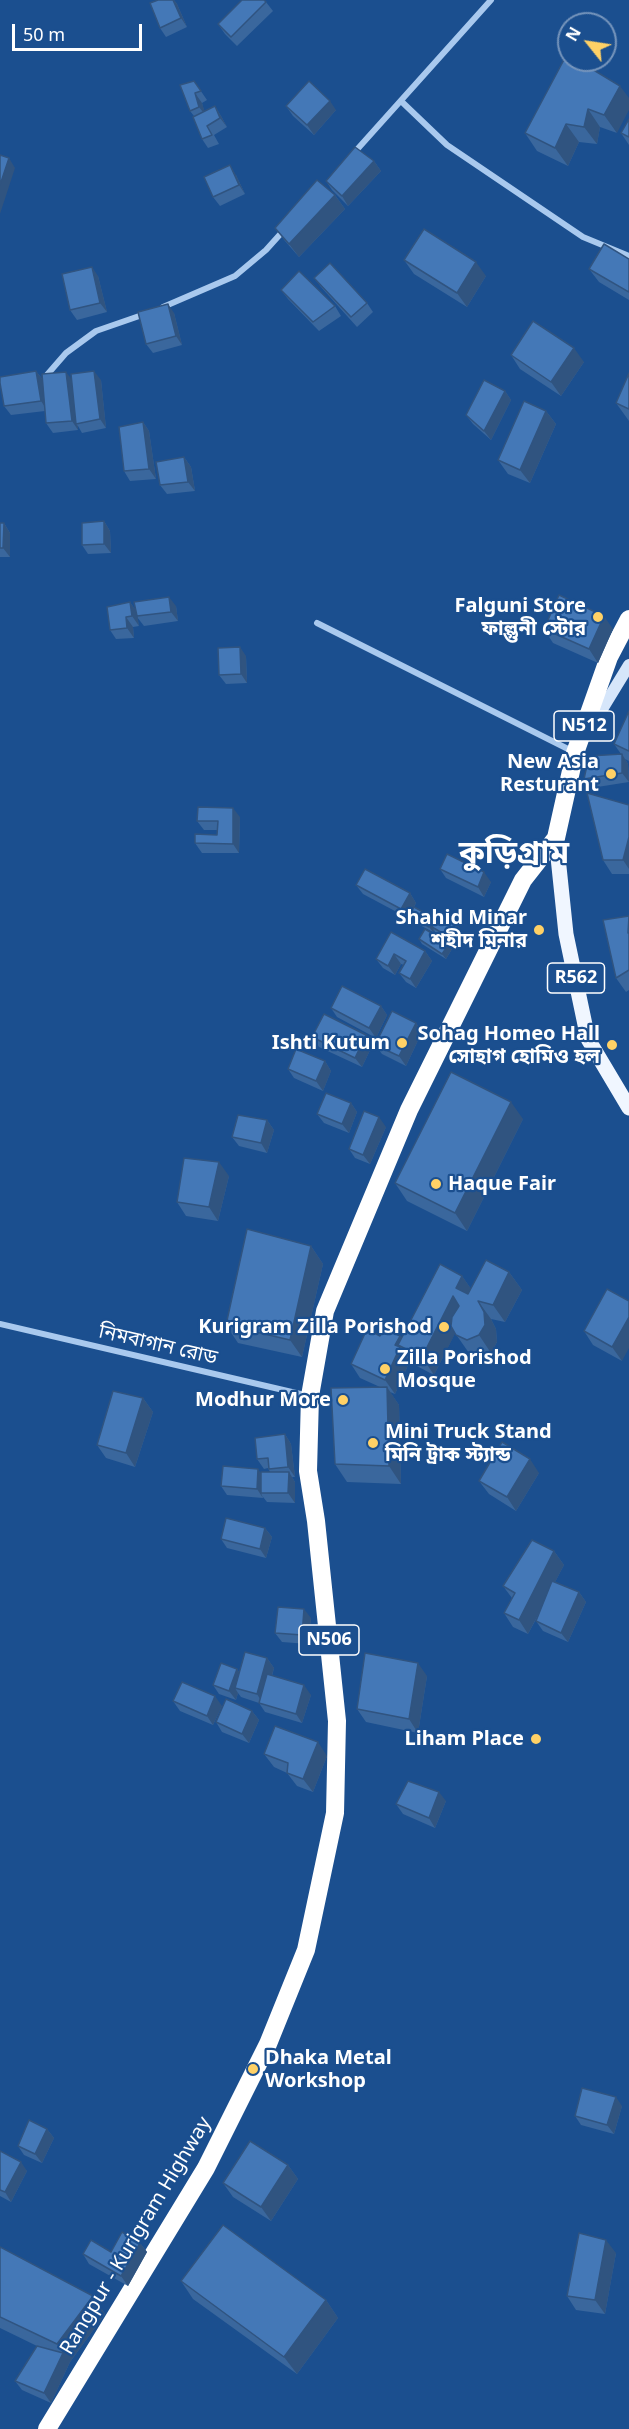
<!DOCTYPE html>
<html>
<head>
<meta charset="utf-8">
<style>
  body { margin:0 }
  #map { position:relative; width:629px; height:2429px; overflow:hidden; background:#1b4f8f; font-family:"Noto Sans",sans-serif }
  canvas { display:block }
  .north { position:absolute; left:557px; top:12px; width:60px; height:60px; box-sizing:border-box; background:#1b4f8f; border:2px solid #7695bc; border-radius:50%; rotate:300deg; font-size:16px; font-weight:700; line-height:24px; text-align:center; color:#fff }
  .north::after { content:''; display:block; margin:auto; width:21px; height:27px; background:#ffd166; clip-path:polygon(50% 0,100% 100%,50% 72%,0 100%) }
  .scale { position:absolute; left:12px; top:24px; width:130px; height:27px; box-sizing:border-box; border:3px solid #fff; border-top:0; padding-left:8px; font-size:18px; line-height:21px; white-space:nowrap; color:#fff; -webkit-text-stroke:4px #1b4f8f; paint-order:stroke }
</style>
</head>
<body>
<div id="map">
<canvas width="629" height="2429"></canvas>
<div class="north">N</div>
<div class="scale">50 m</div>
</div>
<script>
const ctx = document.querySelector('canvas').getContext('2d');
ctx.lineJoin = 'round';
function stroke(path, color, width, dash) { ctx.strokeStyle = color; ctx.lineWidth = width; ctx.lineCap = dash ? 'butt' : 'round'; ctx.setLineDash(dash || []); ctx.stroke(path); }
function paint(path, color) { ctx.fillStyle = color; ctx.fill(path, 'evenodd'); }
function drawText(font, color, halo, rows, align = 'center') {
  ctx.font = font + ' "Noto Sans","Noto Sans Bengali",sans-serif'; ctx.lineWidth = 4.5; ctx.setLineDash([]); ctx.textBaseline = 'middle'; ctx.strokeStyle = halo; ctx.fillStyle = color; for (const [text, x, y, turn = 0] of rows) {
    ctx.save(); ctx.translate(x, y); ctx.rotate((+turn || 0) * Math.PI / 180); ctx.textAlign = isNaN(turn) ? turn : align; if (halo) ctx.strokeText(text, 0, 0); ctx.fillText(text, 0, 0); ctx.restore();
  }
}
stroke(new Path2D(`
  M401 101 447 145 583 237 629 256
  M353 154 491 0
  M163 307 235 276 266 250 284 230
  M46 376 66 353 96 331 145 314
  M317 623 574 752
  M0 1324 309 1396`), '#a9c9ee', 6);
stroke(new Path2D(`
  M590 729 629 665`), '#d6e6fa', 12);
stroke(new Path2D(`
  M556 838 566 934 588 1039 629 1108`), '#f0f6ff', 15);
stroke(new Path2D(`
  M47 2429 206 2168 268 2044 306 1950 335 1813 337 1721 316 1521 308 1471 310 1396 325 1311 409 1110 523 880 556 838 575 753 609 657 629 619`), '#fff', 18);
paint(new Path2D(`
  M158 0H174L177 4 187 27 166 37 160 28Z
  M266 2 273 11 237 46 225 34 218 24Z
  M567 54 617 133 600 127 597 144 579 142 568 166 537 151 525 133Z
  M194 81 207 100 202 103 204 111 215 106 221 116 227 127 214 135 219 144 208 148 202 139 194 116 190 111Z
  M286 106 336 110 314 135 293 116Z
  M629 119V145L621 133Z
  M374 161 381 171 348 206 332 190 326 181Z
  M236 175 245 194 220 206 213 197Z
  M335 195 345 209 299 257 285 241 275 228Z
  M629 259V300L599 282 589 269Z
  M404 260 486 276 467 307 414 274Z
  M98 276 107 312 77 320 70 310Z
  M314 278 367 303 373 312 357 327 321 287Z
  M281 290 335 306 341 316 319 331 288 299Z
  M174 313 182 345 153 353 146 344Z
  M511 355 584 362 561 396 520 369Z
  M36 371 43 380 71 379 101 380 106 428 82 433 78 426V430L53 433 46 423 45 411 11 415 4 406Z
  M629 373V421L616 403Z
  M505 391 511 400 491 440 473 424 466 415Z
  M546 411 556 424 530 483 508 474 498 460Z
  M143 422 149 431 156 479 130 481 124 471Z
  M184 457 191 467 195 491 167 494 160 485Z
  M104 521 110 531 111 553 88 554 82 545Z
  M0 523H4L10 533V557H0Z
  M130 602 136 611 176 606 178 621 144 626 137 617 139 626 133 627 134 638 116 639 110 630Z
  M544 629H613L598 663 553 643Z
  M246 656 247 683 226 684 219 675Z
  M629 711V761L625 759 628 764 629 782 591 788 584 779 621 754 614 744Z
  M629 805V874H612L603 860Z
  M240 817 239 853H202L195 843 217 835 218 830H204L197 821Z
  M440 869 491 882 484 897 446 878Z
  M356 885 410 893 416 903 414 907 436 921 461 930 454 943 435 932 434 930 433 932 412 921 409 916 408 918 363 894Z
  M629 916V990L626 992 616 978Z
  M391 932 425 951 432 961 416 988 406 982 399 973 404 965 401 964 395 975 383 968 376 959Z
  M419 939 452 949 446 959 422 944Z
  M381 1006 387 1015 376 1038 337 1017 331 1008Z
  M416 1023 422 1032 406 1066 382 1054 375 1045Z
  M312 1037 373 1044 362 1067 319 1047Z
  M325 1061 331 1071 323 1091 294 1078 288 1069Z
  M351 1103 357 1112 349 1133 324 1123 317 1114Z
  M523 1119 467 1231 407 1201 395 1183Z
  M267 1120 274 1130 267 1153 239 1146 232 1137Z
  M386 1127 370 1164 355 1158 349 1149Z
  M229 1176 218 1221 186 1216 177 1202Z
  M311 1246 323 1264 302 1357 238 1343 226 1325Z
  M509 1272 522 1290 505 1322 491 1319 496 1329 497 1342 491 1353 480 1358 469 1353 455 1333 434 1375 411 1363 406 1357 410 1361 395 1394 390 1392 399 1405 401 1484 347 1482 335 1464 380 1387 360 1378 351 1364 400 1336 402 1338 462 1276 471 1289Z
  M607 1289 622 1361 593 1345 584 1331Z
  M143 1398 153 1412 135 1467 106 1458 97 1445Z
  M285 1434 291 1444 295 1477H292L295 1482V1503L267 1502 263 1497V1498L227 1495 221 1486 261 1473 270 1472 268 1468 264 1469 257 1459Z
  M539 1473 516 1511 489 1494 479 1481Z
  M265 1528 272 1537 266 1558 227 1548 221 1539Z
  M554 1551 564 1565 555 1582 579 1592 586 1602 568 1642 543 1631 536 1621 541 1610 528 1634 513 1627 504 1613 512 1598 503 1586Z
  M311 1618 308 1644 282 1642 275 1633Z
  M267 1658 274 1668 272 1676 311 1695 302 1723 265 1712 259 1703 241 1697 238 1693 236 1700 219 1694 213 1685 237 1669 239 1672Z
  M427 1676 418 1733 366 1722 357 1709Z
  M173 1701 222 1706 213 1725 180 1711Z
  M252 1711 259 1720 249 1743 222 1732 216 1722Z
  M264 1754 327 1756 313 1792 297 1786 287 1773 274 1767Z
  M446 1801 435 1828 403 1814 396 1804Z
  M622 2106 614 2134 581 2125 575 2116Z
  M47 2129 54 2138 42 2163 24 2155 18 2146Z
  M0 2151 27 2171 11 2202 0 2196Z
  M288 2165 298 2179 271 2221 233 2197 223 2183Z
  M140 2243 147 2252 128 2286 89 2264 83 2254 111 2252Z
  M0 2247 93 2296 105 2314 70 2362 51 2403 22 2390 15 2381 37 2346 0 2328Z
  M616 2253 605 2314 576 2310 567 2296Z
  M181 2281 326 2300 338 2318 297 2374 193 2299Z`), '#3a679d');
paint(new Path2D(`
  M173 0H174L177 4 187 27 181 18Z
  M620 86 629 98V110L617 133 604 115Z
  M195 93 202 103 206 116 199 107Z
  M330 101 336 110 314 135 307 125Z
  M215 106 221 116 227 127 220 118Z
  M588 109 600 127 597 144 584 127Z
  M566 124 579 142 568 166 555 148Z
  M9 158 15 168 0 214V185Z
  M374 161 381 171 348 206 342 196Z
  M230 165 236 175 245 194 239 185Z
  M335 195 345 209 299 257 289 244Z
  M476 262 486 276 467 307 457 293Z
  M92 267 98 276 107 312 100 303Z
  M168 304 174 313 182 345 176 336Z
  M574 348 584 362 561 396 551 382Z
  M36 371 43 380 47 410 41 401Z
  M94 371 101 380 106 428 100 419Z
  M66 372 73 381 76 424 78 426V430L72 421Z
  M505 391 511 400 491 440 484 431Z
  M546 411 556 424 530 483 520 470Z
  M143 422 149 431 156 479 149 469Z
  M184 457 191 467 195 491 188 482Z
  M104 521 110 531 111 553 104 544Z
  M4 523 10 533V557L3 548Z
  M169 597 176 606 178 621 171 612Z
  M130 602 137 612 139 626 132 616Z
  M604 616 613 629 598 663 589 649Z
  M126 617 133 627 134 638 127 628Z
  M240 647 246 656 247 683 241 674Z
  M622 754 628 764 629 782 622 773Z
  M233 808 240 817 239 853 233 844Z
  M629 837V869L623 860Z
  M484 872 491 882 484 897 478 887Z
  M410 893 416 903 408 918 401 909Z
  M434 918 437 923 432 927 434 930 433 932 429 927Z
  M458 925 461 930 454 943 451 938Z
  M449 944 452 949 446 959 442 954Z
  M425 951 432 961 416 988 410 979Z
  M394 954 401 964 395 975 388 966Z
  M381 1006 387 1015 376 1038 369 1028Z
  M416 1023 422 1032 406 1066 399 1056Z
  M366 1035 373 1044 362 1067 355 1058Z
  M325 1061 331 1071 323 1091 316 1081Z
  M511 1102 523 1119 467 1231 455 1213Z
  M351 1103 357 1112 349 1133 342 1124Z
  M379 1117 386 1127 370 1164 363 1155Z
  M267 1120 274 1130 267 1153 261 1143Z
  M219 1162 229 1176 218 1221 209 1207Z
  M311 1246 323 1264 302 1357 290 1340Z
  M509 1272 522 1290 505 1322 493 1305Z
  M462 1276 474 1293 468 1306 456 1288Z
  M453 1296 465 1314 434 1375 422 1357Z
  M478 1301 491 1319 496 1329 497 1342 491 1353 479 1335Z
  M629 1317V1348L622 1361 612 1347Z
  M400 1336 410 1350 398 1345 410 1361 395 1394 385 1380 395 1345Z
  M387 1387 399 1405 401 1484 389 1466Z
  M143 1398 153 1412 135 1467 126 1453Z
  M285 1434 291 1444 295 1477 288 1467Z
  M530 1459 539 1473 516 1511 507 1497Z
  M258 1469 265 1479 261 1493 263 1498 257 1489Z
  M289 1472 295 1482V1503L288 1493Z
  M265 1528 272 1537 266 1558 260 1549Z
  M554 1551 564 1565 528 1634 519 1620Z
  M579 1592 586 1602 568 1642 561 1633Z
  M304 1609 311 1618 308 1644 302 1635Z
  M267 1658 274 1668 263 1704 257 1694Z
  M418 1663 427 1676 418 1733 409 1719Z
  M237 1669 244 1678 235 1688 238 1693 236 1700 229 1691Z
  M304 1685 311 1695 302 1723 296 1714Z
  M215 1696 222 1706 213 1725 207 1716Z
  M252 1711 259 1720 249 1743 242 1734Z
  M318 1742 327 1756 313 1792 303 1779Z
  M439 1792 446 1801 435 1828 429 1818Z
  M616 2097 622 2106 614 2134 607 2125Z
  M47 2129 54 2138 42 2163 35 2154Z
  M21 2162 27 2171 11 2202 5 2192Z
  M288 2165 298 2179 271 2221 261 2207Z
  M606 2240 616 2253 605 2314 595 2300Z
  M140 2243 147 2252 128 2286 121 2276Z
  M93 2296 105 2314 70 2362 51 2403 44 2393 63 2353 57 2344Z
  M326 2300 338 2318 297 2374 284 2357Z`), '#305480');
const building = new Path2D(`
  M158 0H173L181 18 160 28 150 3Z
  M242 0H264L266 2 231 37 218 24Z
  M567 54 569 55V60H577L620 86 604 115 588 109 584 127 566 124 555 148 525 133Z
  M194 81 201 91 195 93 199 107 190 111 180 85Z
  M309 81 330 101 307 125 286 106Z
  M215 106 220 118 207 126 212 135 202 139 193 117Z
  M629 119V137L621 133Z
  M355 147 374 161 342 196 326 181Z
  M0 155 9 158 0 185Z
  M230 165 239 185 213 197 204 177Z
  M317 180 335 195 289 244 275 228Z
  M424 229 476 262 457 293 404 260Z
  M604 244 629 259V292L589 269Z
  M330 263 367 303 351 317 314 278Z
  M92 267 100 303 70 310 62 274Z
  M299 271 335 306 313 322 281 290Z
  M168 304 176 336 146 344 138 312Z
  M533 321 574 348 551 382 511 355Z
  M36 371 41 401 4 406 0 383V377Z
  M94 371 100 419 76 424 71 374Z
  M66 372 72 421 46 423 42 374Z
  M629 373V409L616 403Z
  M484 380 505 391 484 431 466 415Z
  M524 401 546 411 520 470 498 460Z
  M143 422 149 469 124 471 119 427Z
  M184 457 188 482 160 485 156 462Z
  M104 521V544L82 545V523Z
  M0 523H4L3 548H0Z
  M559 595 604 616 589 649 544 629Z
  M169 597 171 612 137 616 134 602Z
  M130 602 132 616 126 617 127 628 110 630 107 607Z
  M240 647 241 674 219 675 218 648Z
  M629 711V751L614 744Z
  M622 754V773L584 779 589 756Z
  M587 793 629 805V837L623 860H603Z
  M198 807 233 808V844L195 843V834L217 835 218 821H197Z
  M447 854 484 872 478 887 440 869Z
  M365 869 410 893 401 909 356 885Z
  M414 907 434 918 429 927 409 916Z
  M439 915 458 925 451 938 432 927Z
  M629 916 628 933H629V970L616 978 603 920Z
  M425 929 449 944 442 954 419 939Z
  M391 932 425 951 410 979 399 973 406 961 394 954 388 966 376 959Z
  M342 986 381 1006 369 1028 331 1008Z
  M392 1011 416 1023 399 1056 375 1045Z
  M324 1014 366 1035 355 1058 312 1037Z
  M296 1049 325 1061 316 1081 288 1069Z
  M451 1072 511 1102 455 1213 395 1183Z
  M326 1093 351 1103 342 1124 317 1114Z
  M364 1111 379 1117 363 1155 349 1149Z
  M238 1115 267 1120 261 1143 232 1137Z
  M184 1158 219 1162 209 1207 177 1202Z
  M247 1229 311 1246 290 1340 226 1325Z
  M486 1260 509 1272 493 1305 478 1301 484 1312 485 1325 479 1335 467 1340 456 1335 451 1326 452 1317 459 1306 453 1296 422 1357 398 1345 440 1264 462 1276 456 1288 468 1294Z
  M607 1289 629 1301V1317L612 1347 584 1331Z
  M384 1328 400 1336 395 1345 400 1347 385 1380 351 1364 367 1329 380 1336Z
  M387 1387 389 1466 335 1464 331 1388Z
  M113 1391 143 1398 126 1453 97 1445Z
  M285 1434 288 1467 269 1469 268 1458 257 1459 255 1438Z
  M502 1442 530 1459 507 1497 479 1481Z
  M223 1466 258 1469 257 1489 221 1486Z
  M261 1472H289L288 1493H261Z
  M226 1518 265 1528 260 1549 221 1539Z
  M532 1540 554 1551 519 1620 504 1613 515 1593 503 1586Z
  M552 1581 579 1592 561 1633 536 1621Z
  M278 1607 304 1609 302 1635 275 1633Z
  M245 1652 267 1658 257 1694 235 1688Z
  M365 1653 418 1663 409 1719 357 1709Z
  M221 1663 237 1669 229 1691 213 1685Z
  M267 1674 304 1685 296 1714 259 1703Z
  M182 1682 215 1696 207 1716 173 1701Z
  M226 1699 252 1711 242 1734 216 1722Z
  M275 1726 318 1742 303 1779 287 1773 288 1763 264 1754Z
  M408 1781 439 1792 429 1818 396 1804Z
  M582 2088 616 2097 607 2125 575 2116Z
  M29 2120 47 2129 35 2154 18 2146Z
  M250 2141 288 2165 261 2207 223 2183Z
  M0 2151 21 2162 5 2192 0 2190Z
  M223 2225 326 2300 284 2357 181 2281Z
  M122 2232 140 2243 121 2276 83 2254 91 2240 111 2252Z
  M579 2233 606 2240 595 2300 567 2296Z
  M0 2247 93 2296 57 2344 0 2317Z
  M37 2346 63 2353 44 2393 15 2381Z`);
paint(building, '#4478b7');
stroke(building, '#305480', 1.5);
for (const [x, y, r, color] of [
  [598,617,6,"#ffd166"],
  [611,774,6,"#ffd166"],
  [539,930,6,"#ffd166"],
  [402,1043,6,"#ffd166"],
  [612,1045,6,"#ffd166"],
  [436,1184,6,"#ffd166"],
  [444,1327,6,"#ffd166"],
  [385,1369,6,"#ffd166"],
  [343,1400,6,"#ffd166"],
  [373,1443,6,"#ffd166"],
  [536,1739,6,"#ffd166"],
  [253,2069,6,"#ffd166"]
]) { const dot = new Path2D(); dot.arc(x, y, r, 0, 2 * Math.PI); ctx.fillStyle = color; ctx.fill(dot); stroke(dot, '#1b4f8f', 2); }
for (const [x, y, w] of [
  [584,726,60],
  [576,978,57],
  [329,1640,60]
]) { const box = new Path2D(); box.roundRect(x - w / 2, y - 15, w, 30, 4.5); ctx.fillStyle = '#1b4f8f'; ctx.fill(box); stroke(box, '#fff', 1.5); }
drawText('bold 18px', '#fff', null, [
  ["N512",584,726],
  ["R562",576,978],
  ["N506",329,1640]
]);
drawText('bold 20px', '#fff', '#1b4f8f', [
  ["Falguni Store",586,606],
  ["ফাল্গুনী স্টোর",586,629],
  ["New Asia",599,762],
  ["Resturant",599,785],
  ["Shahid Minar",527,918],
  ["শহীদ মিনার",527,941],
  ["Sohag Homeo Hall",600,1034],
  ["সোহাগ হোমিও হল",600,1057],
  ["Ishti Kutum",390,1043],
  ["Haque Fair",448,1184,"left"],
  ["Kurigram Zilla Porishod",432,1327],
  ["Zilla Porishod",397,1358,"left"],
  ["Mosque",397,1381,"left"],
  ["Modhur More",331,1400],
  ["Mini Truck Stand",385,1432,"left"],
  ["মিনি ট্রাক স্ট্যান্ড",385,1455,"left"],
  ["Liham Place",524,1739],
  ["Dhaka Metal",265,2058,"left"],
  ["Workshop",265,2081,"left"]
], 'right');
drawText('20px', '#fff', '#1b4f8f', [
  ["নিমবাগান রোড",158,1345,13],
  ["Rangpur - Kurigram Highway",136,2236,-59]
]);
drawText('bold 32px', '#fff', '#1b4f8f', [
  ["কুড়িগ্রাম",514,854]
]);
</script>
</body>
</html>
